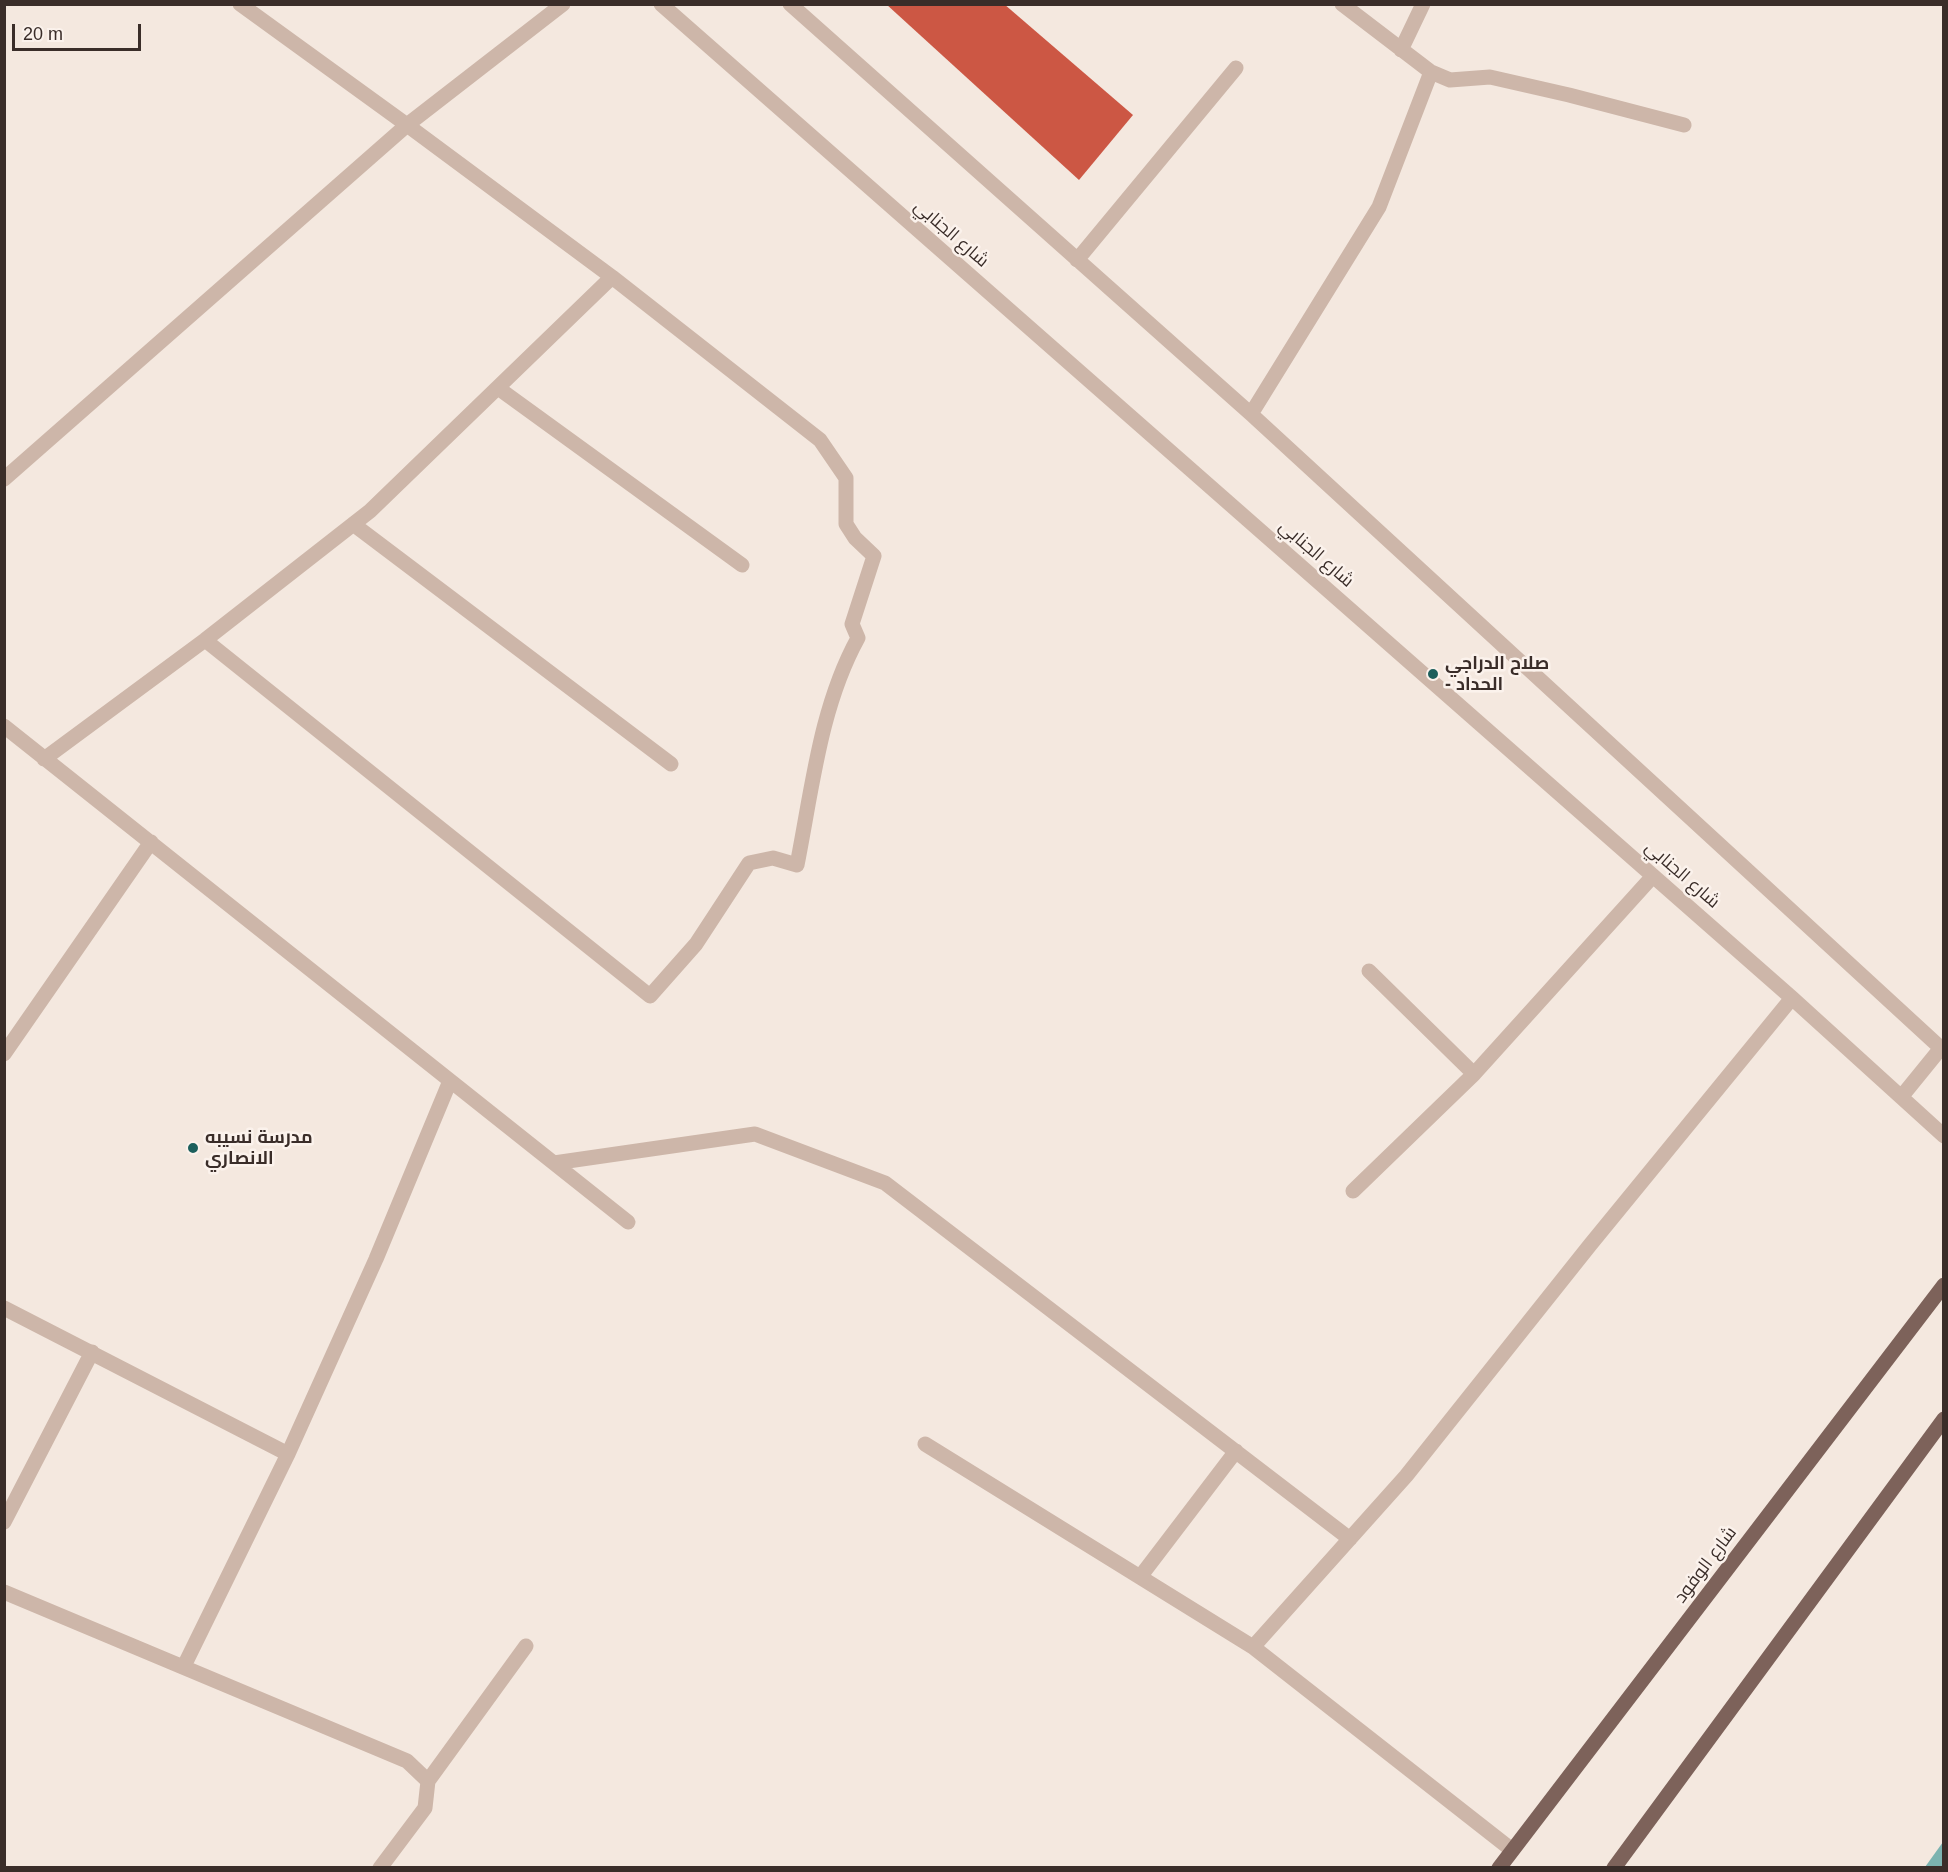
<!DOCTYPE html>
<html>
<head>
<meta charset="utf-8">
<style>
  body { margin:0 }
  #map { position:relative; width:1948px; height:1872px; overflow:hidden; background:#f4e8df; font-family:Arial,sans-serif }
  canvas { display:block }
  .frame { position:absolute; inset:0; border:6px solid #3a2d29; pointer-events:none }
  .scale { position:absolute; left:12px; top:24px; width:129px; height:27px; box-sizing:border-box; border:3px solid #3a2d29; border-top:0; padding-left:8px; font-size:18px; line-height:21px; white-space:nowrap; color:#3a2d29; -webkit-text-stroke:4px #fbf2ec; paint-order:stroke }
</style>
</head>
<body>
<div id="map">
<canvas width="1948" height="1872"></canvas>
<div class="frame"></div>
<div class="scale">20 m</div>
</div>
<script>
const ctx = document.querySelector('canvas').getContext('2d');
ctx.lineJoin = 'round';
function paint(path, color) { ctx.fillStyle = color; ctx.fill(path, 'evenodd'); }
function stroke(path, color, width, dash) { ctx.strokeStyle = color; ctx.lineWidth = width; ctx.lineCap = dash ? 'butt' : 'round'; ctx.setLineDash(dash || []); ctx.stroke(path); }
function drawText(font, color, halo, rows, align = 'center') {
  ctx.font = font + ' Arial,Cairo,sans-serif'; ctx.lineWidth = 5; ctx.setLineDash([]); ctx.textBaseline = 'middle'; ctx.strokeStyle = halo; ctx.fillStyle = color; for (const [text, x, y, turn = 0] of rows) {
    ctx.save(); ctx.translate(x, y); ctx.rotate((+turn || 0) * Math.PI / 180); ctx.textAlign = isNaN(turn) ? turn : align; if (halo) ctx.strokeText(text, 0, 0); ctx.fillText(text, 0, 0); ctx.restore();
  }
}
paint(new Path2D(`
  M1943 1842V1867H1925Z`), '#7cb3b0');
paint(new Path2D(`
  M886 4H1004L1133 115 1079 180Z`), '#cc5744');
stroke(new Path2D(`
  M661 4 1792 998 1944 1136
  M790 4 1251 414 1944 1051
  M1342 4 1431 72 1450 80 1490 77 1569 95 1684 125
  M1401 50 1423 4
  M1077 260 1236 68
  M498 388 742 565
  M1251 414 1379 207 1431 72
  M4 479 407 125 563 4
  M353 524 671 764
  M205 640 650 996 696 944 749 863 773 858 797 865C812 790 820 707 858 638L852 624 874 556 855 538 846 524V478L820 440 612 277 407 125 240 4
  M4 726 628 1222
  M44 759 205 640 370 511 612 277
  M1369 971 1474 1074
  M4 1054 151 842
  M1902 1096 1941 1048
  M554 1163 755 1134 885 1183 1350 1539
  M1353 1191 1474 1074 1653 876
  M4 1308 288 1454
  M925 1444 1253 1647 1512 1850
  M4 1522 92 1352
  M1140 1577 1236 1451
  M4 1592 407 1761 428 1781
  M1253 1647 1406 1476 1590 1245 1792 998
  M184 1666 288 1454 376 1259 450 1081
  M380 1868 425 1808 428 1781 526 1646`), '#cdb6a9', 15);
stroke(new Path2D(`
  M1499 1868 1944 1285
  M1614 1868 1944 1419`), '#7d625a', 15);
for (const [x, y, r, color] of [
  [1433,674,6,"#1c5f5c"],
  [193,1148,6,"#1c5f5c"]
]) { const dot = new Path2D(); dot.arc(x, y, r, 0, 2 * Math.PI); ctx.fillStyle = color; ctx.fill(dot); stroke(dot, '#fbf2ec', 2); }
drawText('18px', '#3a2d29', '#fbf2ec', [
  ["شارع الجنابي",951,234,41],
  ["شارع الجنابي",1316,554,41],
  ["شارع الجنابي",1682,875,41],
  ["شارع الوفود",1706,1565,-53]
]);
drawText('bold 18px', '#3a2d29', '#fbf2ec', [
  ["صلاح الدراجي",1445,664],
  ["- الحداد",1445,685],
  ["مدرسة نسيبه",205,1138],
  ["الانصاري",205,1159]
], 'left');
</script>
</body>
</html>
